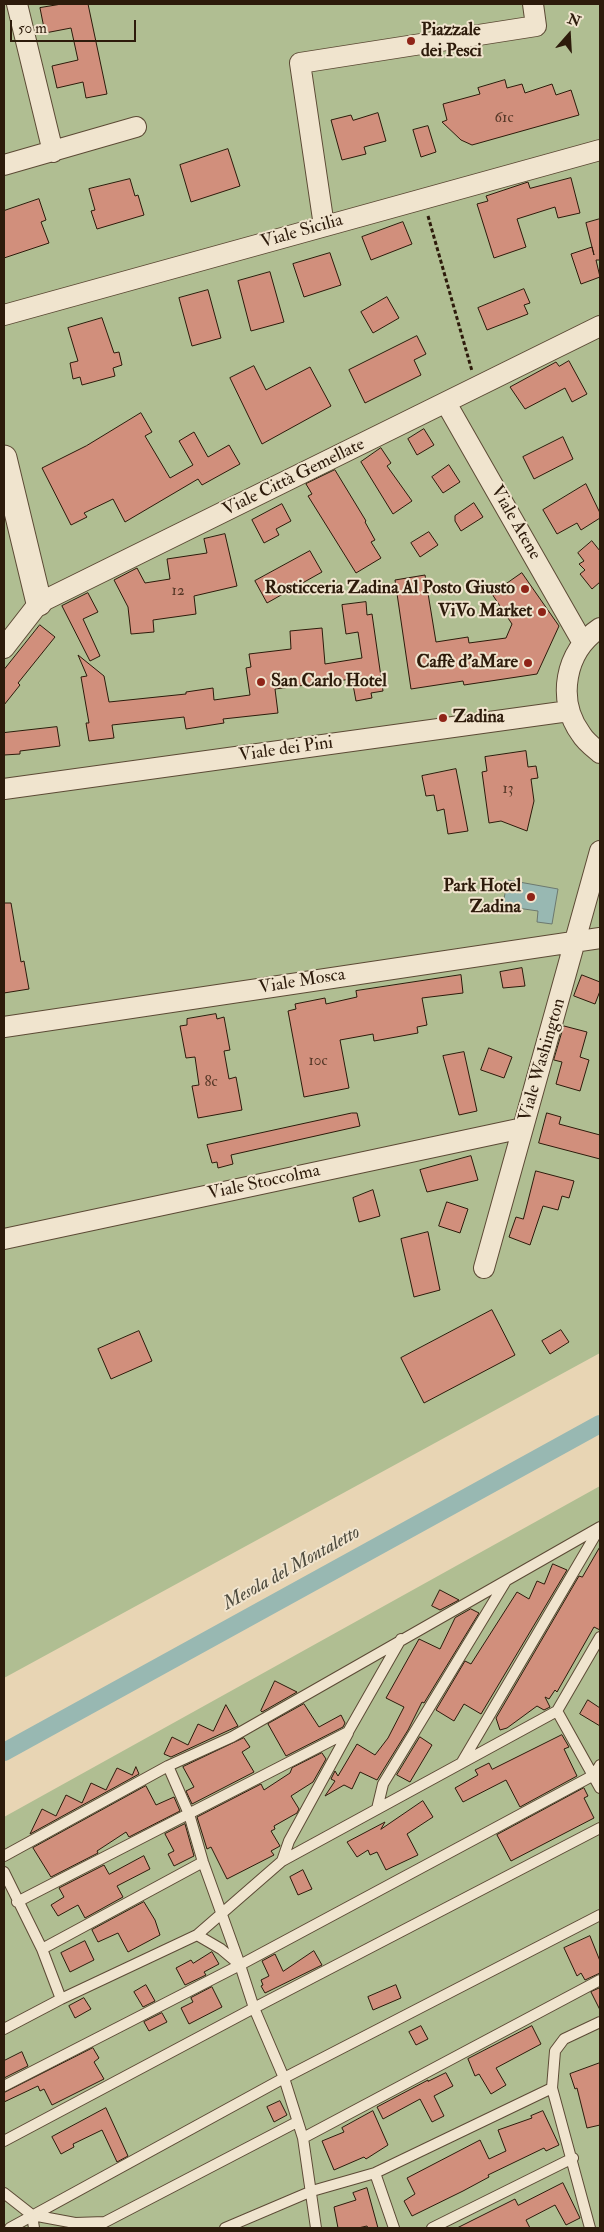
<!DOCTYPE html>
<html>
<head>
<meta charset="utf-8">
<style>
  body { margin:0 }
  #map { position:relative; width:604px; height:2232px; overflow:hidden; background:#e8d5b4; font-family:"IM FELL Double Pica",serif }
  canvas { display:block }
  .frame { position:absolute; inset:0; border:5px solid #2d1b0b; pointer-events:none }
  .north { position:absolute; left:544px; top:10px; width:50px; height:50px; -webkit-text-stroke:4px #f0e4ce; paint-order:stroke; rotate:19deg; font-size:14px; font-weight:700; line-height:20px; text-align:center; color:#2d1b0b }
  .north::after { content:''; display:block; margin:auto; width:18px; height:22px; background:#2d1b0b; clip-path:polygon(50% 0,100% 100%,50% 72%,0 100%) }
  .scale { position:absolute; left:10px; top:20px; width:126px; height:22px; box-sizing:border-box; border:2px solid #2d1b0b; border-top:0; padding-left:6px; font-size:15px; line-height:18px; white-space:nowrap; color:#2d1b0b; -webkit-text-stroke:4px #f0e4ce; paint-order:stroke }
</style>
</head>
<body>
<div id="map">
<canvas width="604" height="2232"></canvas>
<div class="frame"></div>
<div class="north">N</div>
<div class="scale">50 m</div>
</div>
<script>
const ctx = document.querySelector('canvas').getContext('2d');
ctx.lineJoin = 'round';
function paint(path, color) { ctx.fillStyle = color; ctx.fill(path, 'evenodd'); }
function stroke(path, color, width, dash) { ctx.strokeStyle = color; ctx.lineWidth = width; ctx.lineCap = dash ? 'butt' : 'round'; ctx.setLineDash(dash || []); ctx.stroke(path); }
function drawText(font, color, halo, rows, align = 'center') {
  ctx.font = font + ' "IM FELL Double Pica",serif'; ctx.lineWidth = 4; ctx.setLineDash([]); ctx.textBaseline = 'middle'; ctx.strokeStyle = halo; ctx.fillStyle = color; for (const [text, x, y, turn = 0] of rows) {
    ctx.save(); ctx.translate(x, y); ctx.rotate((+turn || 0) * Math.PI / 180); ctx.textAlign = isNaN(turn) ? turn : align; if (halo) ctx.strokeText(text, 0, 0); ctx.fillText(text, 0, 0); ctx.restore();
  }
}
paint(new Path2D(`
  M4 4H600V1353L4 1678Z
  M600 1486V2228H4V1817Z`), '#b0be92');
const water = new Path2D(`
  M508 880 558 889 552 924 537 922 538 911 503 906Z`);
paint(water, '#98b8b2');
stroke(water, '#6d796f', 1);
stroke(new Path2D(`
  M4 1752 600 1424`), '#98b8b2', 18);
const building = new Path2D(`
  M62 4H88L107 94 86 98 83 82 57 88 52 66 78 60 71 28 45 33 40 8Z
  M505 80 507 88 522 84 525 93 552 84 556 95 571 90 579 115 472 145 461 140 442 122 447 120 443 104 480 94 478 88Z
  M378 113 386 141 364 147 366 154 342 160 331 120 351 115 353 120Z
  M428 126 436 152 421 157 413 130Z
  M228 149 240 186 191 202 180 165Z
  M571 178 580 213 558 218 555 207 517 219 526 247 494 258 477 204 488 201 486 196 528 182 530 188Z
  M130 179 135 196 138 195 144 215 97 229 91 211 95 210 89 189Z
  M39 199 46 220 41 222 49 243 4 258V211Z
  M600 219V260H596L600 277 581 284 571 254 592 247 594 255 586 223Z
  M403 222 412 244 371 260 362 237Z
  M330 253 341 285 304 297 293 264Z
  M270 272 284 322 251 331 238 281Z
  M524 289 530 303 524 305 528 314 487 330 478 308Z
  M208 290 221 338 192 346 179 298Z
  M387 297 399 318 373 333 361 312Z
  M102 318 114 353 119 352 122 365 113 368 115 376 82 385 80 377 73 379 70 363 78 361 68 328Z
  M417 336 426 354 414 360 421 375 365 403 349 370Z
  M569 361 587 394 572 402 565 388 525 409 510 387 556 362 559 366Z
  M254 366 266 390 310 367 331 406 262 444 230 378Z
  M141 413 152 432 145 436 170 478 193 465 179 441 194 432 208 457 229 445 240 464 202 485 198 479 125 522 113 499 84 513 87 517 71 525 42 468 86 446Z
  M424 429 434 445 417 455 408 439Z
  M563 437 573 459 534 479 523 457Z
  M381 448 391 463 387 466 412 501 393 514 361 462Z
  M449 465 460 482 443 493 432 477Z
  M335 470 366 521 365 522 375 540 371 542 381 558 356 573 308 496 312 494 306 484Z
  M586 484 600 513V518L581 530 577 523 557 534 543 510Z
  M474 503 483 517 461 531 455 521V516Z
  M282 504 291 521 276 529 279 535 264 543 252 520Z
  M429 532 438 545 420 557 411 543Z
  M225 534 237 586 194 596 196 614 153 620 154 632 131 634 128 607 114 580 137 568 145 583 170 579 167 559 207 553 204 539Z
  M592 541 600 551V582L592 589 580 574 585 570 579 564 584 561 578 553Z
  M310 551 322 572 267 603 255 581Z
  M522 573 559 626 537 674 464 685 463 681 411 689 395 580 425 575 436 642 468 637 469 643 506 638 512 624 492 594Z
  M88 593 98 612 83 619 100 656 90 661 62 606Z
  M366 602 367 615 372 614 383 691 371 693 372 698 356 701 352 679 275 689 278 713 223 719 224 723 186 729 184 717 112 725 114 738 89 741 86 723H89L81 677 87 676 78 655 104 676 109 702 186 694V692L213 688 214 700 250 695 246 668 251 667 249 654 291 649 290 631 322 628 325 664 362 658 358 632 346 634 342 605Z
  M40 625 55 637 18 683 20 685 4 705V670Z
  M57 727 60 746 20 751V754L4 755V733Z
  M526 751 528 767 536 766 538 778 531 779 534 801 527 831 501 821 489 823 482 772 487 771 485 757Z
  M456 769 468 831 448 834 444 809 437 811 434 795 426 796 422 776Z
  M4 903H11L21 962 24 961 29 989 4 993Z
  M522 968 525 986 503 988 500 972Z
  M461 975 463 993 422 998 427 1025 417 1027 418 1033 374 1041 373 1034 340 1040 349 1088 304 1097 288 1011 296 1009 295 1004 325 998 326 1004 357 997 356 991Z
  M582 975 600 982V991L595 1004 574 996Z
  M216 1014 217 1019 224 1017 230 1050 224 1051 229 1079 236 1077 242 1110 198 1118 192 1086 199 1085 195 1057 186 1058 180 1026 187 1025V1019Z
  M564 1026 587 1032 580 1057 589 1060 580 1091 556 1084 562 1062 554 1060Z
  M489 1048 512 1057 504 1078 481 1070Z
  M464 1052 477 1111 459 1115 443 1056Z
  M352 1113H357L360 1126 231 1155 233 1164 218 1168 217 1162 212 1163 207 1145Z
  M547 1113 561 1117 559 1124 600 1135V1159L539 1143Z
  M471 1156 478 1180 427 1192 420 1170Z
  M536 1171 574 1181 569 1198 562 1196 558 1210 543 1206 530 1245 509 1237 516 1217 523 1219Z
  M373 1190 380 1216 359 1222 353 1198Z
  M447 1202 468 1209 460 1233 439 1226Z
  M428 1232 440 1290 414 1297 401 1239Z
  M492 1310 515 1355 424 1403 401 1358Z
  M561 1330 569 1342 550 1354 542 1341Z
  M139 1331 152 1361 111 1379 98 1349Z
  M600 1547V1630L594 1627 557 1692 555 1690 549 1699 545 1697 550 1707 544 1710 537 1706 507 1728 500 1730 496 1718 579 1576 582 1577Z
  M553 1564 567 1570 481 1714 464 1704 454 1721 436 1710 465 1661 471 1664 517 1592 529 1599 537 1581 544 1584Z
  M440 1590 459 1600 440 1610 432 1606Z
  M471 1609 479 1613 424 1703 422 1702 408 1730 377 1780 360 1772 352 1789 344 1785 325 1796 335 1781 331 1779 335 1771 338 1776 357 1744 375 1755 388 1738 404 1707 386 1698 419 1639 440 1649 455 1618Z
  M275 1681 297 1692 262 1712 261 1711Z
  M588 1700 600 1708V1726L580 1714Z
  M304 1704 319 1727 341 1715 345 1723 343 1727 286 1756 268 1724Z
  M226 1705 238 1726 171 1757 164 1754 172 1737 188 1745 198 1724 213 1731Z
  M562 1735 569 1747 564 1749 577 1776 520 1807 506 1780 463 1802 455 1788 478 1775 475 1770 489 1763 492 1769Z
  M420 1737 432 1745 410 1782 397 1775Z
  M244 1738 250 1747 242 1752 254 1772 192 1804 186 1791 194 1787 183 1767Z
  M322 1753 326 1759 313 1782 291 1796 299 1809 297 1813 274 1826 275 1829 271 1831 280 1846 271 1851 274 1855 227 1879 211 1847 207 1849 197 1817 261 1784 264 1790 290 1773 292 1768Z
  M136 1767 139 1774 30 1834 42 1809 56 1816 66 1795 82 1803 91 1783 106 1790 117 1768 132 1775Z
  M146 1786 156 1805 174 1797 180 1811 129 1837 126 1832 97 1851 98 1853 51 1877 33 1848Z
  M584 1788 588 1796 584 1798 594 1818 511 1861 497 1835Z
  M423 1801 433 1817 407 1834 418 1855 386 1870 377 1852 370 1855 368 1850 357 1857 347 1842 385 1822 381 1829Z
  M185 1824 194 1856 174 1866 168 1854 174 1851 165 1834Z
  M144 1856 150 1869 117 1886 123 1897 85 1918 78 1905 58 1916 51 1905 64 1897 59 1888 104 1865 109 1874Z
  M303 1870 312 1889 298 1895 290 1877Z
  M144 1902 155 1920 160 1935 128 1952 118 1933 98 1942 92 1930Z
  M590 1936 600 1961V1973L585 1980 581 1973 577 1976 564 1948Z
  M85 1941 94 1960 70 1972 61 1953Z
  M314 1951 322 1965 265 1993 261 1986 263 1985 261 1980 269 1976 262 1961 275 1954 283 1971Z
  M212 1952 219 1964 204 1972 206 1975 185 1985 176 1968 191 1960 193 1963Z
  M146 1985 155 2001 143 2007 134 1992Z
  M396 1985 401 1998 373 2010 368 1997Z
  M212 1987 222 2007 189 2024 181 2008 193 2002 191 1998Z
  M600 1988V2010L591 1992Z
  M84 1998 91 2009 75 2018 69 2006Z
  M162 2013 167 2022 149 2031 144 2022Z
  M421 2026 428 2039 416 2045 409 2032Z
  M532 2026 541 2044 496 2068 506 2085 491 2094 479 2074 475 2076 468 2059Z
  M93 2048 99 2058 94 2062 104 2079 52 2105 44 2089 40 2091 38 2086 4 2102V2093Z
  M22 2052 28 2066 4 2078V2061Z
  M600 2063V2125L587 2128 577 2088 575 2089 570 2074Z
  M446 2073 453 2086 434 2096 444 2116 432 2122 420 2099 383 2119 377 2107 428 2080V2081Z
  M280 2101 287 2115 274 2122 267 2107Z
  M106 2108 128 2156 117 2162 102 2130 73 2144 74 2147 61 2154 52 2137Z
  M373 2111 388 2145 366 2159 364 2157 334 2170 322 2141 344 2132 342 2128Z
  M543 2111 559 2145 546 2151 544 2148 488 2175 489 2177 463 2191 412 2216 404 2201 415 2194 407 2178 480 2140 489 2159 506 2151 498 2130 532 2118 531 2116Z
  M563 2183 580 2218 566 2225 555 2205 526 2220 530 2228H457L515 2199 518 2205Z
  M367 2188 378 2228H368L367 2226 358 2228H338L334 2207 356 2200 353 2193Z`);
paint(building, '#d18f7c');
stroke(building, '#2d1b0b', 1);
const service = new Path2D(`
  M557 1711 600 1788
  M462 1762 599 1529
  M168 1766 189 1814 203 1862 240 1965
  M377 1809 383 1784 506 1581
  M4 1856 168 1766 232 1737 600 1527
  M282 1861 289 1841 348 1733
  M4 1872 42 1949 61 1999
  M17 1902 348 1732 401 1639
  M197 1935 221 1949 240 1965 254 2008 284 2078 303 2138 316 2228
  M42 1949 203 1862
  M4 2029 61 1999 197 1935 282 1861 557 1711 600 1637
  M4 2086 240 1965 594 1775 600 1765
  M552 2088 555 2051 564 2039 600 2022
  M303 2138 600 1980
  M4 2141 254 2008 600 1828
  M375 2173 394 2228
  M4 2193 32 2215 75 2223 105 2222 297 2122
  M32 2215 34 2228
  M10 2228 284 2078 600 1915
  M225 2228 312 2191 375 2173 552 2088 590 2228
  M432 2228 573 2158`);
const minor = new Path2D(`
  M17 4 53 152
  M4 165 136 127
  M324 226 300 63 536 26 533 4
  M4 315 600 150
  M446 403 583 643
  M600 628C565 651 556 700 581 734 585 741 594 748 600 753
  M4 648 39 603 600 326
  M4 789 569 711
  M4 1027 600 938
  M4 1239 523 1128
  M484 1268 600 851`);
const tertiary = new Path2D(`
  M4 458 39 603`);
stroke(service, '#5c4a35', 12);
stroke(minor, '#5c4a35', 22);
stroke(tertiary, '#5c4a35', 27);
stroke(new Path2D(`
  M428 216 472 371`), '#2d1b0b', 3, [4, 2.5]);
stroke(service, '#f0e4ce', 10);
stroke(minor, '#f0e4ce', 20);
stroke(tertiary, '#f0e4ce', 25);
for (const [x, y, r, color] of [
  [411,41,5,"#8f2418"],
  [525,589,5,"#8f2418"],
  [542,612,5,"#8f2418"],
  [528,663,5,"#8f2418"],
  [261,682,5,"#8f2418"],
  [443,718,5,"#8f2418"],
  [531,897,5,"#8f2418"]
]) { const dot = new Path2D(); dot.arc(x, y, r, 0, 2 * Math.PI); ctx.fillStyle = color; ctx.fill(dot); stroke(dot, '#f0e4ce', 2); }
drawText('15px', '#563827', null, [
  ["61c",504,119],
  ["12",178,592],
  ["13",508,790],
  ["10c",318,1062],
  ["8c",211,1083]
]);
drawText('bold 18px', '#2d1b0b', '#f0e4ce', [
  ["Piazzale",421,31,"left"],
  ["dei Pesci",421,52,"left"],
  ["Rosticceria Zadina Al Posto Giusto",515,589],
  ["ViVo Market",532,612],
  ["Caffè d'aMare",518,663],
  ["San Carlo Hotel",271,682,"left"],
  ["Zadina",453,718,"left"],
  ["Park Hotel",521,887],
  ["Zadina",521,908]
], 'right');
drawText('18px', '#2d1b0b', '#f0e4ce', [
  ["Viale Sicilia",302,232,-16],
  ["Viale Città Gemellate",294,478,-26],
  ["Viale Atene",515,523,60],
  ["Viale dei Pini",286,750,-8],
  ["Viale Mosca",302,982,-9],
  ["Viale Washington",543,1060,-74],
  ["Viale Stoccolma",264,1183,-12]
]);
drawText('italic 19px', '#4d4a3d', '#f0e4ce', [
  ["Mesola del Montaletto",292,1569,-29]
]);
</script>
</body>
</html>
